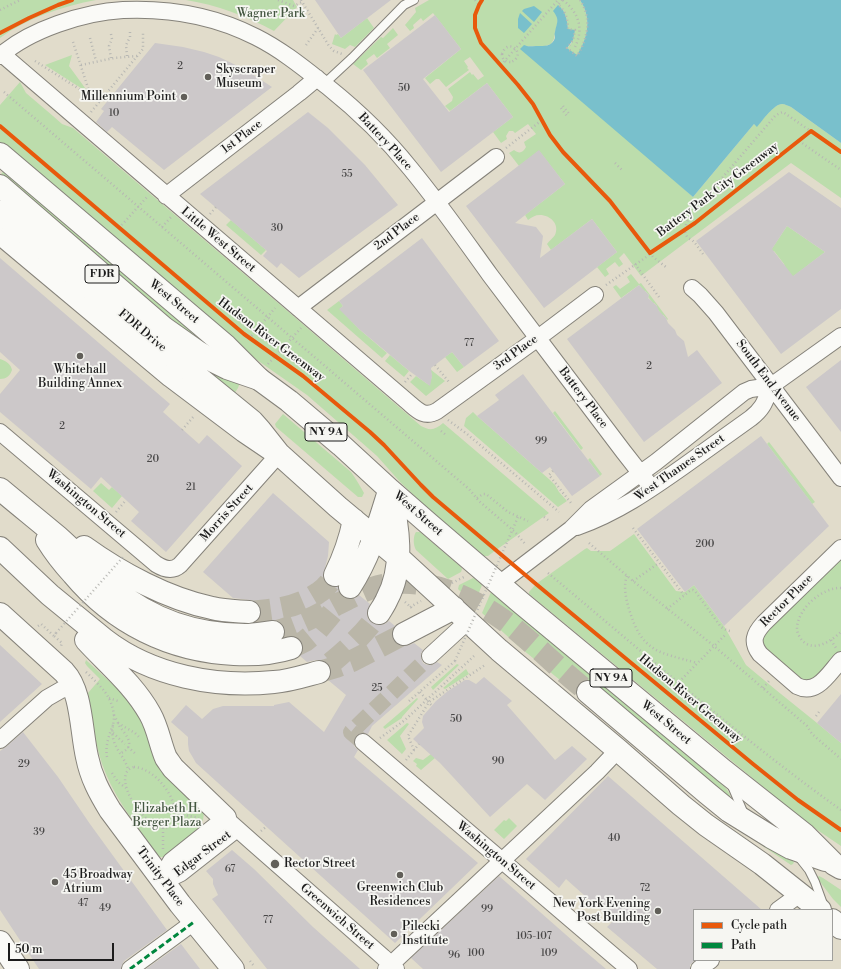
<!DOCTYPE html>
<html>
<head>
<meta charset="utf-8">
<style>
  body { margin:0 }
  #map { position:relative; width:841px; height:969px; overflow:hidden; background:#e1dccb; font-family:"Libre Bodoni",serif }
  canvas { display:block }
  .legend { position:absolute; left:693px; top:909px; width:140px; height:52px; box-sizing:border-box; background:#f6f6f2; border:1px solid #9f9f9c; margin:0; padding:5px 7px; list-style:none; font-size:12px; color:#1c1c1c }
  .legend li { display:flex; align-items:center; gap:8px; height:20px }
  .legend b { width:20px; border:1px solid #9f9f9c }
  .scale { position:absolute; left:8px; top:943px; width:106px; height:18px; box-sizing:border-box; border:2px solid #1c1c1c; border-top:0; padding-left:5px; font-size:12px; line-height:14px; white-space:nowrap; color:#1c1c1c; -webkit-text-stroke:3px #f6f6f2; paint-order:stroke }
</style>
</head>
<body>
<div id="map">
<canvas width="841" height="969"></canvas>
<ul class="legend">
<li><b style="height:5px;background:#e8590c"></b>Cycle path</li>
<li><b style="height:5px;background:#00873e"></b>Path</li>
</ul>
<div class="scale">50 m</div>
</div>
<script>
const ctx = document.querySelector('canvas').getContext('2d');
ctx.lineJoin = 'round';
function paint(path, color) { ctx.fillStyle = color; ctx.fill(path, 'evenodd'); }
function stroke(path, color, width, dash) { ctx.strokeStyle = color; ctx.lineWidth = width; ctx.lineCap = dash ? 'butt' : 'round'; ctx.setLineDash(dash || []); ctx.stroke(path); }
function drawText(font, color, halo, rows, align = 'center') {
  ctx.font = font + ' "Libre Bodoni",serif'; ctx.lineWidth = 3.5; ctx.setLineDash([]); ctx.textBaseline = 'middle'; ctx.strokeStyle = halo; ctx.fillStyle = color; for (const [text, x, y, turn = 0] of rows) {
    ctx.save(); ctx.translate(x, y); ctx.rotate((+turn || 0) * Math.PI / 180); ctx.textAlign = isNaN(turn) ? turn : align; if (halo) ctx.strokeText(text, 0, 0); ctx.fillText(text, 0, 0); ctx.restore();
  }
}
paint(new Path2D(`
  M0 0H96C63 6 27 18 0 38Z
  M186 0H293L297 7 274 31C246 16 217 5 186 0Z
  M429 0H580C592 18 588 38 577 56L567 48 571 44 574 35 568 29 566 17 562 8 556 14 558 21 557 25 555 32 554 39 551 44 545 46H526L693 197 754 124 757 126C762 121 774 104 782 104 785 104 788 106 791 107L841 143V198L791 163 641 276 624 253 619 258 623 264 619 267 615 262 606 269 609 274 605 277 597 267 617 252 592 219 551 250 547 244C549 241 553 238 555 235 560 224 550 215 540 215 535 215 532 217 528 220L525 215 565 184 539 151 519 166 509 153 514 150C519 154 523 153 526 147L525 145 524 142 536 134 528 124 515 133 513 131H509L506 136 507 139 501 143 493 132 513 117 487 83 450 111 445 106 452 101 453 97 448 89 470 72 472 75 473 74 478 80 484 76 470 57 464 61 468 67 467 68 469 70 446 87 439 79H436L430 84 425 78 461 49 433 13 423 21 421 18 413 25 414 28 410 31 405 25 416 12 415 8Z
  M367 18 374 28 355 47 350 45 345 49 332 44 335 34 336 35 338 34 341 38Z
  M393 28 398 35 387 44 390 48 377 58 374 54 366 60 368 64 361 70 353 64 381 37 383 38Z
  M72 55 69 66 88 92H87L45 65Z
  M20 82 26 93 53 116 62 124 73 128 277 302 421 426C430 431 435 430 443 423L549 513 496 550 488 556H484L422 503 401 483 377 456 361 442 307 395 247 353 0 143V105Z
  M4 171 198 335 195 338 185 334 1 174Z
  M231 220 266 250 261 255 226 225Z
  M787 226 825 252 790 279 784 264 774 251 769 253Z
  M631 274 639 284 641 283 668 319 667 320 666 318 663 315H662L657 309V306L654 303H653L648 297 649 295 645 291H644L639 285 621 298 613 287 616 285 620 289 630 282 627 277Z
  M339 301 343 306 340 309 359 329 387 353 382 358 327 310Z
  M452 352 464 367 457 372 445 357Z
  M390 355 409 371 404 377 385 361Z
  M0 359C6 361 11 364 12 370 10 376 6 379 0 379Z
  M202 363 238 383 239 385 238 388 234 394 199 368Z
  M430 369 445 381 426 396 410 382 416 376 429 385 432 376Z
  M555 411 583 448 581 450 553 413Z
  M473 412 477 416 550 480 555 485 559 492 567 501 558 507 464 426 466 418Z
  M283 414 351 472C356 479 360 486 364 493L362 497H358L276 427 275 424Z
  M769 442 815 502 812 504 767 444Z
  M590 458 602 474 600 476 588 460Z
  M101 483 109 490 112 487 122 496 112 508 93 491Z
  M416 532H420L461 567 462 569 461 572 448 579 416 550C413 545 413 536 416 532Z
  M634 534 676 591 685 592 694 585 724 626 746 665 776 690 817 723 841 743V846L807 823 529 594V592L536 584 585 549 587 548 591 551H610Z
  M841 556V652L820 677 814 681H803L765 648 762 644 761 637Z
  M473 578 475 579 482 585 474 605 458 589 459 585Z
  M491 592 720 782C725 787 730 792 731 799L582 698 517 645 482 613Z
  M86 660 133 703 204 813 203 820 196 831 164 857H160L157 854C139 829 118 803 106 774 95 748 92 720 88 693L100 679 87 666 85 663Z
  M457 664 459 665 433 690 431 687Z
  M466 669 469 674 445 689 443 688Z
  M417 698 418 699 402 717V718L385 729 383 727Z
  M407 723 409 724 400 736 406 749 402 754 387 740Z
  M431 754 435 758 421 770 416 766 417 764 413 761 416 758 423 760Z
  M509 818 517 826 504 839 494 830 504 820 506 821Z
  M748 836 788 857 794 862 793 864 791 865Z
  M819 876 823 878 841 890V907L833 899 818 879V877Z`), '#bcddac');
paint(new Path2D(`
  M580 0H841V143L791 107C788 106 785 104 782 104 774 104 762 121 757 127L754 124 693 197 520 49 524 45C528 47 531 46 536 46 544 46 552 47 555 38 555 34 554 35 555 32 557 22 560 20 553 11L558 5C566 11 567 20 568 29L575 30 573 40 567 48 577 55C588 38 592 18 580 0Z
  M534 6 542 12 534 22 522 11 524 9Z
  M520 13 532 24 524 33 518 28V19Z`), '#79c0cc');
paint(new Path2D(`
  M315 0H391L341 38Z
  M435 15 461 49 423 79 449 112 487 83 513 117 441 172 363 70Z
  M155 43 183 47 204 52 219 57 246 70 272 87 164 170 112 127 107 132 96 122 104 111 101 109Z
  M308 112 328 128 365 165 398 205 299 278 281 263 277 268 263 256 267 251 200 194Z
  M539 150 565 184 515 223 536 227 543 236 540 258 592 219 617 252 544 308 466 206Z
  M789 172 841 208V309L781 354 696 241ZM787 226 825 252 793 276 772 249Z
  M422 238 499 341 464 367 452 352 431 368 432 376 430 386 408 370 359 329 339 309 343 306 339 301Z
  M0 258 170 404 163 412 199 444 207 435 242 466 166 552 131 521 139 512 101 477 91 489 0 412V394L20 370 0 352Z
  M639 285 649 295 648 298 657 306 659 311 666 318 668 323 675 330 677 335 684 341 688 357 697 350 722 383 644 442 567 339Z
  M841 360V432L806 387Z
  M523 374 600 476 572 496 550 467 542 473 477 416 499 400 495 395Z
  M761 436 829 526 724 626 694 585 685 592 637 529Z
  M273 493 329 542 328 556 323 576 325 582 330 586 338 587 339 593 344 598 350 599 356 598 359 595 370 604 367 613 368 619 372 623 379 625 385 624 389 621 395 626 393 628 392 634 393 640 397 644 404 646 410 645 414 643 423 650 421 654V658L423 663 427 665H432L437 662 442 665 372 726 368 734 364 733H359L356 736 354 741V746L358 750 354 757 478 863 395 943 196 763 192 756 189 751 188 744V737L171 722 186 705 202 719 213 709 223 706H274V705L289 702 324 732 346 695 328 680 331 675V669L327 663 322 660H316L307 662 300 656 303 651V645L300 639 294 636 284 637 285 630 283 624 278 620H272L260 621 258 620 261 612 260 606 256 602 250 600 233 598 203 572Z
  M0 645 42 684 0 722Z
  M484 677 512 701 507 705 555 760 572 746 587 759 545 800 527 784 490 817 440 763 413 739 424 728 422 722 423 716 436 701 448 691 465 680H469L476 684Z
  M841 694V743L817 723Z
  M23 732 58 777 90 824 167 930 124 961 122 965 121 969H39L0 910V751L6 747Z
  M608 776 762 910H694V961L690 965V969H657L607 927 613 921 566 879 559 888 526 859Z
  M232 850 254 869 313 927 360 969H267L212 899 218 895 213 884V879L206 871Z
  M499 876 573 941 606 969H423L411 958Z
  M181 944 200 969H146Z`), '#ccc8c9');
stroke(new Path2D(`
  M363 742 351 732 430 656`), '#bab6a8', 16, [16, 8]);
stroke(new Path2D(`
  M249 612C272 610 297 608 318 593 325 589 330 582 335 575
  M273 632C296 627 316 616 336 605 348 599 359 593 372 588 417 573 465 593 502 619 516 629 529 641 542 652 557 666 572 679 588 692
  M291 648 305 641 317 631 332 613
  M331 663C349 648 366 632 379 613
  M319 672 336 667 352 661 404 634`), '#bab6a8', 22, [22, 11]);
const lane = new Path2D(`
  M324 84 352 58 404 5 414 0
  M732 786 744 814
  M798 856 809 870 815 882 823 904`);
const street = new Path2D(`
  M2 54C137 171 273 287 409 403 418 411 425 418 437 411L538 338 595 295
  M0 56C29 30 84 12 123 10 169 8 215 16 256 37 282 50 305 69 328 87 358 111 386 138 410 168 439 203 464 239 490 275 534 334 579 392 623 451L652 488
  M166 196 176 188 299 93 317 78
  M692 288 700 295 716 313 841 478
  M298 308 496 157
  M0 432 156 564C164 569 172 572 180 565L279 454
  M577 527C617 513 650 490 684 466 706 450 729 434 751 418 764 408 765 401 771 386
  M841 548 764 623C754 634 751 642 760 654L797 686C817 696 829 673 841 660
  M499 584 571 529 591 509 656 462 744 392 751 389 771 386 841 336
  M430 656 468 621
  M0 740 47 698 61 690 74 686
  M363 742 629 969
  M237 829 181 873 169 879H162L164 873 171 861 225 818C234 826 243 834 252 842L383 957 396 969
  M778 910 800 894
  M130 969 194 922
  M386 969 597 772 618 750
  M699 969 711 960`);
const secondary = new Path2D(`
  M0 614 64 672C82 691 81 731 87 757 91 777 99 792 110 810L180 904 233 969
  M0 942 18 969`);
const primary = new Path2D(`
  M0 154 226 346 259 379
  M0 233 171 376 244 431 275 452`);
const highway = new Path2D(`
  M0 186 164 328 198 352 215 362 227 368 259 379 289 401 341 445 390 490 429 524 520 602 724 771 805 835 834 864 841 868
  M0 212 150 338 252 421 260 430 279 454 338 507 398 557 499 650 618 750 681 805 706 825 762 864 820 910
  M0 489C19 505 39 521 58 537 77 554 95 573 114 589 151 620 197 635 245 635 254 635 264 633 273 632
  M47 540C55 553 62 562 73 574 114 623 170 651 234 654 254 655 272 654 291 648
  M84 547C120 573 168 599 212 608 224 611 236 611 249 612
  M0 548 50 595 105 640C152 676 216 688 274 682 289 681 304 676 319 672
  M335 575C344 557 350 540 354 520
  M350 587C370 556 378 526 389 491
  M379 613C382 608 385 604 387 599 405 566 398 525 390 490
  M404 634 454 608
  M86 640C108 664 134 685 150 714 158 728 160 744 166 758 168 761 171 765 173 768L225 818
  M588 692 707 793 729 811 771 837 791 848 825 860
  M832 920 841 928`);
stroke(lane, '#85827a', 10);
stroke(street, '#85827a', 18);
stroke(secondary, '#85827a', 24);
stroke(primary, '#85827a', 24);
stroke(highway, '#85827a', 24);
stroke(new Path2D(`
  M278 0 294 6 302 2
  M301 0 329 46 334 51 342 54
  M475 0 479 5
  M482 0 479 5 475 15V28L481 43 518 85 533 104 550 135 563 152 610 201 653 257 666 267
  M562 0 558 5C566 11 568 20 568 29L575 30 573 40 567 48 577 56C588 38 592 18 580 0
  M563 0C580 14 584 30 574 49
  M0 10 20 0
  M111 34 112 39 109 46 111 58
  M90 38 96 61
  M73 42 91 97
  M306 45 318 28
  M502 54C502 60 506 62 511 62
  M127 56 126 45 130 37V32
  M35 61 100 102
  M81 65 114 58 137 56
  M501 65 558 0
  M4 92 469 489 479 501 515 532 526 545
  M563 106 570 115
  M561 108 567 116
  M91 112 143 49V32
  M799 141 841 170
  M506 148 542 120
  M615 163 622 170
  M210 214 216 207
  M162 227 171 217
  M119 228 147 197
  M703 254C700 250 697 245 693 241 692 240 690 239 688 238 681 230 688 219 693 212L775 116 780 113 783 112 841 152
  M635 264 659 297
  M606 285 695 223 811 131
  M249 339 275 308
  M268 364 301 328
  M435 365 449 382
  M405 382 412 374
  M448 420 467 434 559 512
  M182 430 194 416
  M441 431 446 435
  M553 471 549 475 571 503
  M477 498 483 494H486L508 512 528 521
  M116 512 126 500
  M544 517 548 520
  M633 528 684 595
  M589 543 633 581 714 646 807 726 812 734 841 759
  M548 573C644 653 739 737 841 810
  M627 576C623 586 626 599 629 609 642 653 659 652 697 663
  M633 581 659 563
  M452 583 464 577
  M841 588C822 587 796 610 797 630 798 635 801 640 805 643 817 651 832 640 841 632
  M405 602 413 609
  M410 607 421 601
  M667 609 691 590H693L695 591 721 627 726 630 730 631
  M38 626 41 624 54 636
  M56 633 54 636 62 643 61 646
  M831 640 836 648
  M86 672C100 686 112 695 114 716 114 724 111 731 113 738 115 749 125 758 128 769
  M679 682 726 634
  M763 688 769 681
  M420 692 432 706
  M109 698 118 701
  M409 701 455 661
  M114 715C116 719 118 723 120 727 127 736 136 746 121 753
  M816 716 819 712
  M118 723 135 733 140 738
  M113 733 125 744
  M380 738 405 720 474 656
  M128 747 137 755
  M414 750 408 736 429 702 485 665
  M107 757C105 746 109 735 113 725
  M406 760 419 744
  M134 767C154 768 178 797 175 818 174 822 172 826 168 827 148 835 107 774 134 767Z
  M112 773 118 782 126 788
  M175 813 199 818
  M163 828V849
  M261 831 267 826
  M250 961 254 966`), '#b7b7b3', 2.5, [1, 3]);
stroke(lane, '#fafaf7', 8);
stroke(street, '#fafaf7', 16);
stroke(secondary, '#fafaf7', 22);
stroke(primary, '#fafaf7', 22);
stroke(highway, '#fafaf7', 22);
stroke(new Path2D(`
  M502 54C508 36 528 55 511 62
  M56 633 123 557
  M455 661 518 517`), '#b7b7b3', 2.5, [1, 3]);
stroke(new Path2D(`
  M130 969 194 922`), '#00873e', 3, [6, 3]);
stroke(new Path2D(`
  M482 0 479 5 475 15V28L481 43 518 85 533 104 550 135 563 152 610 201 650 253 695 223 811 131 841 152
  M0 33 29 18 58 5 72 0
  M0 126 244 334 303 376 370 432 384 445 421 485 433 497 536 584 753 764 798 800 841 830`), '#e8590c', 4);
for (const [x, y, r, color] of [
  [208,77,4,"#615f59"],
  [184,97,4,"#615f59"],
  [80,356,4,"#615f59"],
  [275,864,5,"#615f59"],
  [400,875,4,"#615f59"],
  [55,882,4,"#615f59"],
  [658,911,4,"#615f59"],
  [394,934,4,"#615f59"]
]) { const dot = new Path2D(); dot.arc(x, y, r, 0, 2 * Math.PI); ctx.fillStyle = color; ctx.fill(dot); stroke(dot, '#f6f6f2', 1.5); }
drawText('10px', '#484747', null, [
  ["2",180,67],
  ["50",404,89],
  ["10",114,114],
  ["55",347,175],
  ["30",277,229],
  ["77",469,344],
  ["2",649,367],
  ["2",62,427],
  ["99",541,442],
  ["20",153,460],
  ["21",191,488],
  ["200",705,545],
  ["25",377,689],
  ["50",456,720],
  ["90",498,762],
  ["29",24,765],
  ["39",39,833],
  ["40",614,839],
  ["67",230,870],
  ["72",645,889],
  ["47",83,904],
  ["49",105,909],
  ["99",487,910],
  ["77",268,921],
  ["105-107",534,937],
  ["100",476,954],
  ["109",549,954],
  ["96",454,956]
]);
for (const [x, y, w] of [
  [102,274,34],
  [326,432,42],
  [611,678,42]
]) { const box = new Path2D(); box.roundRect(x - w / 2, y - 9, w, 18, 3); ctx.fillStyle = '#f6f6f2'; ctx.fill(box); stroke(box, '#1c1c1c', 1); }
drawText('bold 11px', '#1c1c1c', null, [
  ["FDR",102,274],
  ["NY 9A",326,432],
  ["NY 9A",611,678]
]);
drawText('12px', '#435640', '#f6f6f2', [
  ["Wagner Park",271,14],
  ["Elizabeth H.",167,809],
  ["Berger Plaza",167,823]
]);
drawText('12px', '#1c1c1c', '#f6f6f2', [
  ["Skyscraper",216,70],
  ["Museum",216,84],
  ["Millennium Point",176,97,"right"],
  ["Whitehall",80,370,"center"],
  ["Building Annex",80,384,"center"],
  ["Rector Street",284,864],
  ["45 Broadway",63,875],
  ["Atrium",63,889],
  ["Greenwich Club",400,888,"center"],
  ["Residences",400,902,"center"],
  ["New York Evening",650,904,"right"],
  ["Post Building",650,918,"right"],
  ["Pilecki",402,927],
  ["Institute",402,941]
], 'left');
drawText('12px', '#1c1c1c', '#f6f6f2', [
  ["1st Place",242,137,-37],
  ["Battery Place",385,142,47],
  ["Battery Park City Greenway",718,190,-37],
  ["2nd Place",397,232,-37],
  ["Little West Street",218,240,40],
  ["West Street",174,302,40],
  ["FDR Drive",142,331,40],
  ["Hudson River Greenway",271,340,37],
  ["3rd Place",516,353,-36],
  ["South End Avenue",768,381,53],
  ["Battery Place",583,398,53],
  ["West Thames Street",680,468,-35],
  ["Washington Street",86,504,40],
  ["Morris Street",227,513,-48],
  ["West Street",418,514,41],
  ["Rector Place",787,601,-45],
  ["Hudson River Greenway",690,699,40],
  ["West Street",666,723,40],
  ["Edgar Street",203,854,-37],
  ["Washington Street",496,856,40],
  ["Trinity Place",160,877,53],
  ["Greenwich Street",337,917,41]
]);
</script>
</body>
</html>
